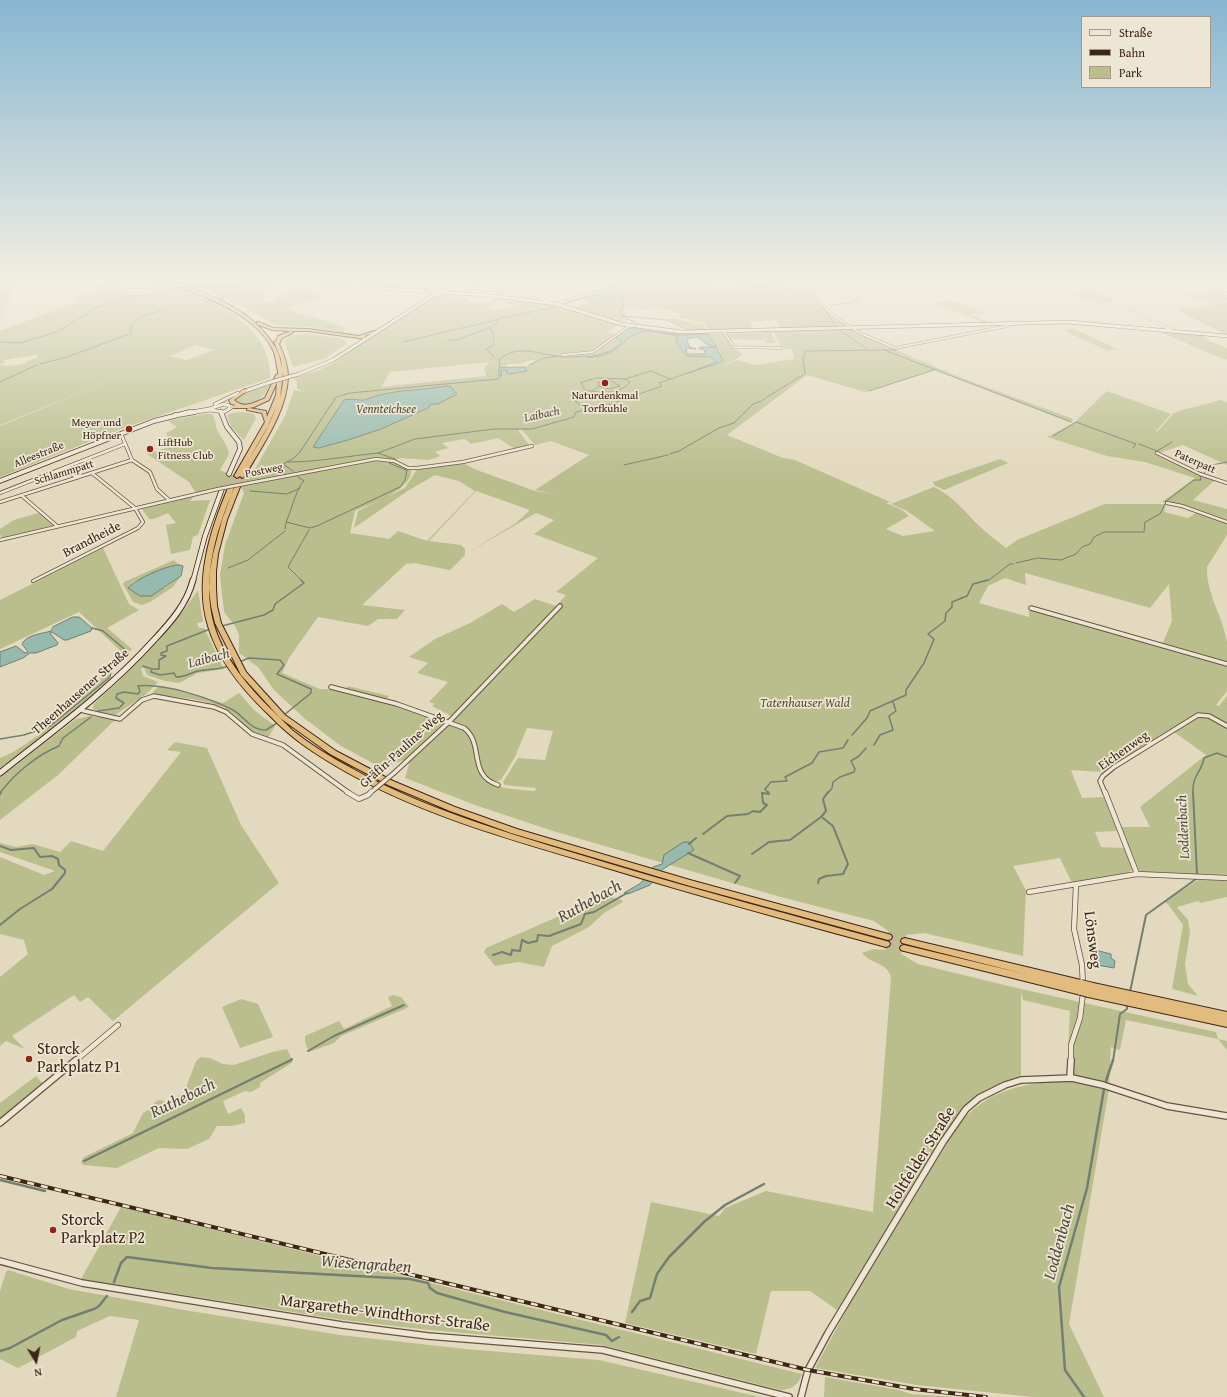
<!DOCTYPE html>
<html>
<head>
<meta charset="utf-8">
<style>
  body { margin:0 }
  #map { position:relative; width:1227px; height:1397px; overflow:hidden; background:#e3d9be; font-family:"Gentium Book Plus",serif }
  canvas { display:block }
  .legend { position:absolute; left:1081px; top:16px; width:130px; height:72px; box-sizing:border-box; background:#ede6d5; border:1px solid #a79988; margin:0; padding:5px 7px; list-style:none; font-size:12px; color:#3f2614 }
  .legend li { display:flex; align-items:center; gap:8px; height:20px }
  .legend b { width:20px; border:1px solid #a79988 }
  .north { position:absolute; left:16px; top:1341px; width:40px; height:40px; -webkit-text-stroke:3px #ede6d5; paint-order:stroke; rotate:170deg; font-size:11px; font-weight:700; line-height:16px; text-align:center; color:#3f2614 }
  .north::after { content:''; display:block; margin:auto; width:14px; height:18px; background:#3f2614; clip-path:polygon(50% 0,100% 100%,50% 72%,0 100%) }
</style>
</head>
<body>
<div id="map">
<canvas width="1227" height="1397"></canvas>
<ul class="legend">
<li><b style="height:5px;background:#ede6d5"></b>Straße</li>
<li><b style="height:5px;background:#3f2614"></b>Bahn</li>
<li><b style="height:11px;background:#babe8d"></b>Park</li>
</ul>
<div class="north">N</div>
</div>
<script>
const ctx = document.querySelector('canvas').getContext('2d');
ctx.lineJoin = 'round';
function paint(path, color) { ctx.fillStyle = color; ctx.fill(path, 'evenodd'); }
function stroke(path, color, width, dash) { ctx.strokeStyle = color; ctx.lineWidth = width; ctx.lineCap = dash ? 'butt' : 'round'; ctx.setLineDash(dash || []); ctx.stroke(path); }
function drawText(font, color, halo, rows, align = 'center') {
  ctx.font = font + ' "Gentium Book Plus",serif'; ctx.lineWidth = 3.5; ctx.setLineDash([]); ctx.textBaseline = 'middle'; ctx.strokeStyle = halo; ctx.fillStyle = color; for (const [text, x, y, turn = 0] of rows) {
    ctx.save(); ctx.translate(x, y); ctx.rotate((+turn || 0) * Math.PI / 180); ctx.textAlign = isNaN(turn) ? turn : align; if (halo) ctx.strokeText(text, 0, 0); ctx.fillText(text, 0, 0); ctx.restore();
  }
}
paint(new Path2D(`
  M0 279 16 280 0 311Z
  M105 279H153L165 284 101 286Z
  M321 279H366L352 285 313 283Z
  M380 279H418L387 287 355 285 367 281Z
  M621 279 715 280 712 287 701 288V291L737 286 741 282 811 290 816 300 831 315 861 335 959 377 1073 419 1072 422 935 370 865 392 807 375 727 435 783 458 795 460 890 502 886 503 902 510 909 516 886 529 903 536 935 531 907 511 891 504 934 487C951 495 962 508 975 522 984 531 996 540 1006 548L1017 540 1105 504H1166L1164 512 1188 518 1197 512 1227 523V535L1207 567C1206 594 1223 616 1227 642 1227 648 1227 656 1227 663L1162 645 1172 621 1169 584 1150 608 1025 573 1026 585 1005 578 988 586 979 603 1029 617V609L1227 666V691L1216 705 1219 706 1227 696V875L1145 873 1139 870 1121 827H1150L1140 807 1206 755 1170 729 1103 772 1071 770 1082 798 1104 797 1117 831 1095 832 1101 847 1124 848 1133 869 1128 873 1072 883 1060 858 1013 866 1026 890 1023 956 924 933 906 935 901 954 918 964 1021 989 1216 1032 1218 1039 1227 1041V1050L1218 1039 1126 1020 1120 1050 1111 1047 1109 1084 1074 1076V1051H1068L1070 1011 1023 1000 1021 992V1076C989 1086 971 1098 950 1125L837 1310 810 1291H771L756 1354 625 1323 651 1202 719 1216 725 1208 766 1191 873 1212 891 978C888 962 870 964 862 953L873 949 885 950 888 931 874 921 777 896 553 831 475 805 405 778 409 764 403 760 388 766 380 767 341 746 304 718 274 690 258 667 239 653V635L235 626 224 612 220 575 225 545 244 493 242 488H218L196 493 189 482 147 454 172 446 166 433 177 427 168 421 203 414H212C216 420 215 424 217 430 222 440 226 441 229 454L220 470C228 473 236 478 245 475 249 474 250 472 254 471L285 416 294 390 305 392 297 389V381L294 378 317 371 337 361 375 334 438 295 454 294 452 297 468 299 469 301 488 304 496 298 508 299 486 307 496 310 516 307 503 302C532 293 588 317 618 325L607 332 617 334 628 328H637H628L615 336 622 342C613 352 600 354 588 357 600 357 611 353 621 346 624 343 626 339 629 337 644 328 663 334 679 336L677 338C682 368 707 349 717 362L704 367 721 363 719 349 707 334 681 335 638 329 683 334H724L734 348 743 355 721 367 737 360 755 365 794 359 792 349H782L774 332 782 331 776 320 750 322 754 331 711 332 704 323 677 317 681 314 660 308 641 309 628 307 623 311 625 316 622 321 610 320 571 308 616 296 611 292 560 305 606 290 604 289ZM532 360 537 361 525 367 527 370 507 373V370H501L500 368 506 367 507 364H518ZM490 362 484 368 486 376 381 387 390 372ZM446 386 457 394 436 404H431L428 408 381 429 348 440 319 448 313 447 344 400C351 398 364 401 365 400 389 389 420 390 446 386ZM521 429 535 445 551 441 589 455 535 490 555 494 535 491 477 470 463 463 417 469 405 488 358 511 354 528 409 490 435 475 459 481 475 491 427 541 398 531 389 539 350 533 355 511C370 504 413 490 411 470L393 462 376 460 395 461 400 458 429 460 440 456 435 452 448 448 442 443 465 439 471 444 498 438 515 449 530 446 518 430ZM476 491 530 510 516 523 467 553 536 513 554 520 534 534 598 558 556 592 566 595 556 606 535 599 514 612 502 604 470 623 435 639 409 657 428 663 417 673 448 682 429 702 435 704 432 706 451 716 448 720 387 699 389 696 348 686 344 690 320 689 282 673 289 658 318 617 368 626 378 619H397L405 610 362 605 406 564 414 563 450 570 465 555V549L461 545 429 541ZM527 728 553 731 545 760 518 758 503 782 505 785 536 788 535 791C519 789 488 791 483 772L495 782 501 780 515 757Z
  M763 279H817L813 284 787 282 785 286 761 283Z
  M1154 279C1165 283 1176 290 1187 292 1200 295 1215 288 1227 295V301L1215 304 1227 302V335L1175 309 1200 308 1213 304 1141 280Z
  M254 284H280L261 291 263 293 265 302H273L274 299 304 287 320 297 285 309 345 327 343 333 310 327 277 326 232 301 218 296 219 295 198 287Z
  M180 288C218 303 272 327 270 378L126 427 0 477V426L118 377 0 425V331L77 302 74 297 100 290 134 291ZM196 345 213 350 187 360 170 356ZM37 355 38 357C24 362 20 368 0 365L4 363V360Z
  M1088 289 1117 300 1102 304 1071 294Z
  M946 299 987 314C982 316 977 312 970 314L990 323H985L936 304Z
  M671 318 703 325 708 332 695 331 668 320Z
  M1073 328 1117 349 1108 351 1064 331Z
  M771 332 776 343H766L765 340 730 339 727 334Z
  M1160 332 1204 336 1208 340 1227 348V359L1225 360Z
  M308 334 340 338 347 343 326 358 293 367 284 340 292 335Z
  M270 385C262 400 254 408 236 402L235 400 246 393Z
  M1107 391 1171 414 1156 431 1157 432 1173 414 1179 411 1221 400 1227 402V465L1183 445 1159 453 1215 480 1193 500 1227 509V521L1185 505 1162 502 1195 478 1145 462 1107 456 1047 437 1074 423Z
  M244 412 254 414 256 418 244 440 231 427 227 415 232 413Z
  M1000 459 1008 463 944 490 934 485 933 482Z
  M194 496 190 501 210 500 198 535 193 537 190 550 171 554 166 525 176 523 168 513 154 519H149L142 509Z
  M38 513H41L54 525 3 539 0 535V529L14 520Z
  M103 548 129 604 139 610 107 628 132 649 125 655 79 612 0 649V600Z
  M174 560 179 565H175L133 582 128 588H165L181 576 173 587 150 602 142 605 133 602 123 584 124 582Z
  M198 590 203 622 197 623 199 628H204L224 669 198 673 179 683 165 681 147 675 144 668H141L143 676 158 682 145 695 115 715 94 710 93 707 94 704C132 668 169 634 198 590Z
  M106 673 112 678 66 718 0 768V758C34 746 78 698 106 673Z
  M159 686 223 703 239 693 254 710 275 726 268 738C244 733 241 715 222 707 201 698 173 697 151 694Z
  M90 716 115 720 58 775 0 820V777L76 719Z
  M175 742 207 748 241 825 279 883 113 1021 88 997 80 1002 74 995 12 1036 25 1049 6 1041 0 1046V977L28 954 24 940 0 934V857L44 875 55 871 0 852V843L16 847 33 844 60 852 71 841 103 851 181 752 167 750Z
  M1198 880H1227V897L1200 903 1198 901 1177 907 1188 920 1190 932 1185 964 1188 984 1198 996 1172 989 1183 925 1168 904 1164 902Z
  M603 897H610L622 900 623 902 604 913 589 927 552 946 544 967 518 962 495 966 484 952 486 948Z
  M393 995 401 997 409 1007 341 1036 334 1043 309 1052 305 1042V1036L339 1021 344 1029 392 1006 388 997Z
  M241 999 258 1004 273 1037 240 1048 222 1007Z
  M287 1049 293 1062 260 1083V1087L251 1092 245 1091 223 1101 228 1114 241 1108 245 1115V1123L231 1126H217L209 1139 187 1149 159 1148 117 1168 83 1165 81 1162 84 1157 133 1133 143 1113 150 1109 155 1102 160 1100 169 1103 176 1097 184 1093 196 1061 201 1057 210 1058 223 1064 234 1065 272 1052Z
  M36 1076 43 1084 0 1119V1103Z
  M1046 1082H1072L1109 1089 1069 1324 1104 1397H1033L917 1385 815 1368 851 1302 958 1125C983 1096 1008 1087 1046 1082Z
  M121 1207 802 1374C798 1385 793 1389 781 1390L602 1345 429 1330 344 1320 81 1279Z
  M8 1270 69 1289 184 1310 340 1335 465 1349 599 1360 760 1397H116L139 1320 110 1316 77 1331 76 1337 18 1368 0 1359V1291L6 1272Z
  M825 1377 899 1390 911 1394 957 1397H824Z`), '#babe8d');
const water = new Path2D(`
  M611 292 617 296 591 302 583 298Z
  M628 328 681 335 707 334 717 347 709 346 697 337 687 339 689 347 696 349 686 348 687 354H705L704 349H699L701 347 717 348 723 361 714 365 698 369 717 362 711 357 687 356 678 346 676 340 678 336C665 334 649 329 636 334 627 337 626 342 619 347 611 354 598 358 587 357 600 355 613 352 622 342L615 336Z
  M522 367H525L527 371 509 374 507 373V370H502L501 376H499V368Z
  M446 386H450L457 394 438 404H431L428 408 381 429 348 440 319 448 313 447 344 400C351 398 364 401 365 400 389 389 420 391 446 386Z
  M179 565 183 566 181 576 151 596H140L128 588C136 579 167 565 179 565Z
  M73 617H79L92 628 91 631 67 640H64L52 632 50 633 58 643 57 645 36 653H30L23 658 0 667V652L16 646 25 653 28 652 22 644C27 634 42 634 51 631L53 627Z
  M684 842H689L694 850 663 869 650 885 628 894 624 893 641 883 653 867 662 864 664 855Z
  M1095 950 1111 954V958L1115 961 1114 968 1097 965 1091 953Z`);
paint(water, '#96baae');
stroke(water, '#737f70', 1);
stroke(new Path2D(`
  M627 279 608 288 623 297 621 301 624 306 620 309 623 317 635 322 640 327
  M289 280 291 279
  M197 288 227 285
  M209 288 224 297 218 300
  M206 302 214 301
  M561 305 595 294
  M834 305 852 302 860 297 854 294 851 288 867 279
  M822 306 837 328
  M623 316 667 320 691 331
  M497 322 496 320 502 318 556 307
  M839 330 866 348
  M0 342 20 343 57 332 96 308 128 296 152 295 170 290 187 291
  M403 342 496 320
  M447 343 450 340H456L489 328
  M494 343 492 330 489 328 497 323
  M494 345 486 349 495 358
  M884 350 1071 422
  M890 350H896
  M40 364 67 357 129 334 132 332 130 330C133 316 149 314 161 311
  M529 365 544 358 558 356
  M500 368 499 360C516 343 542 355 563 357 571 358 580 356 588 356
  M688 373 706 367
  M805 374 803 359 806 351 889 350
  M596 378 625 379 630 382C620 395 600 393 585 390L581 383Z
  M625 379 651 371 670 379
  M610 380 620 386 609 389 599 386 598 383Z
  M0 382 37 365
  M869 391 934 370
  M767 397 803 375
  M763 400 765 399
  M586 410 575 401 587 396 599 386
  M1053 436 1076 422 1136 444 1133 448
  M1139 444 1157 451 1172 442
  M670 454 679 451 719 428 734 423 753 404 761 401
  M394 460 395 459 378 453 415 439 494 429H532L574 417 576 412 602 407 662 386 659 383 699 369
  M288 462C318 462 348 456 378 453
  M390 462 389 463 406 470
  M624 465 668 455
  M293 471 283 464 294 458 300 452 336 397 350 393 498 379 500 376
  M298 477 304 481C297 486 291 512 286 522L310 528 317 526 400 487 405 480 407 470
  M250 491 287 494 300 488
  M1165 502 1194 480H1201L1200 477 1212 465 1227 462
  M285 529 286 523
  M1016 563 1038 558 1061 560 1076 554 1082 547 1090 544 1094 537 1104 532H1144L1145 522 1160 514 1165 504
  M228 568 248 560 285 531
  M302 581 288 567 309 530
  M984 581 989 580 1010 564H1013`), '#737f70', 1);
stroke(new Path2D(`
  M222 626 264 615 273 610 275 604 304 583 301 580
  M210 629 167 646V651L161 653V655L166 656 159 660V669H152L151 672 160 675 174 673 176 677C185 677 190 673 198 671 209 669 218 670 228 666
  M239 662 249 658 280 660 284 665 277 674 311 689V693L284 715
  M143 666 152 669
  M98 711 119 708 124 703 116 698 117 694 124 692 138 694 140 691 138 686C164 683 210 698 233 710 245 717 250 730 266 730L277 723
  M852 735 867 718 870 711 906 695V690L924 663 934 639 928 634 945 621 946 613 952 607V602L967 596 973 584 988 580
  M0 739 24 735 50 726 110 677 111 670 129 653 103 631 92 628
  M874 745 880 735 893 730 889 716 896 711 893 702
  M0 793C14 774 37 755 59 746L63 738 91 717
  M762 793H764
  M768 793 765 789 771 782 787 781 785 777 812 763 819 752 843 748 848 740
  M828 793 832 788 833 782 840 777 854 772 855 769 851 761 859 756 866 748
  M1193 793C1192 775 1201 774 1204 758L1217 753 1227 757`), '#737f70', 1.5);
stroke(new Path2D(`
  M1193 792 1197 874
  M0 794 1 792
  M703 834 727 816 748 814 753 811 760 812 767 805 763 803 762 793 769 794 768 792
  M689 844 696 838
  M0 846 11 850 34 848 40 857 52 856 58 859 59 865 65 870V873L52 889 20 909 0 925
  M688 853 740 876 735 883
  M752 854 769 842 790 840 821 817 826 811 823 799 828 792
  M818 883 819 879 826 876 843 874 848 864 833 826 823 818
  M493 955 502 952 511 955 512 950 520 951 522 940 528 943 537 941 538 935 549 936 581 924 585 914 594 912 627 893
  M1130 992 1146 915 1196 879
  M308 1051 334 1036 404 1005
  M289 1061 292 1059
  M1113 1061 1120 1014 1127 1009V1005`), '#737f70', 2);
stroke(new Path2D(`
  M1106 1081 1113 1060
  M84 1161 291 1060
  M0 1180 45 1191
  M114 1282 121 1263 127 1257 212 1268 410 1279 428 1283 430 1288 437 1293 505 1312 606 1335 612 1341 619 1337
  M632 1312 640 1301 650 1298 657 1274 669 1257 704 1222 725 1205 764 1184
  M0 1351 10 1348 62 1320 94 1309 99 1306 107 1296
  M1084 1397 1065 1370 1059 1287 1087 1188 1104 1089`), '#737f70', 2.5);
stroke(new Path2D(`
  M222 489 229 474`), '#c2b59c', 4, [4, 2]);
stroke(new Path2D(`
  M237 487 242 476
  M231 488 237 476`), '#c2b59c', 5.5, [5.5, 2.5]);
stroke(new Path2D(`
  M888 937 905 941
  M886 944 904 948`), '#c2b59c', 8, [8, 4.5]);
const streetFar4 = new Path2D(`
  M481 279 468 288 506 291 544 279
  M497 279 508 281 550 303
  M708 279 812 290
  M1198 279 1227 294
  M540 282 553 285
  M310 283 320 279
  M550 287 572 291 597 279
  M812 290 818 300 832 315 862 334 895 348 1007 326 1012 323
  M812 290 811 287 818 279
  M513 298 544 289 564 279
  M556 304 586 295 621 289 639 279
  M1130 309 1175 332
  M0 316 17 279
  M724 332 734 347 781 348
  M562 355 593 352 629 326`);
const streetFar3 = new Path2D(`
  M118 434 122 436 132 460
  M1157 453 1200 474 1227 483
  M132 460 150 472 157 489 169 500
  M65 469 77 478
  M244 484 376 459 394 461 408 468H417L463 462 532 446
  M0 493 125 444
  M21 495 57 526
  M0 502 132 460
  M1167 503 1182 506 1227 522
  M0 540 218 489
  M33 581 138 528 143 522 135 508 92 473`);
const streetFar2 = new Path2D(`
  M1031 608 1227 664
  M331 687 397 704 464 728C485 744 467 775 498 785
  M80 710 120 719 142 700 154 696 214 707 226 712 252 734 283 745 349 793
  M394 773 449 722 560 606
  M1105 793 1100 781 1103 776 1114 767 1198 715 1209 716 1227 726`);
const streetFar1 = new Path2D(`
  M347 792 359 799 368 795
  M1105 792 1137 874
  M1076 885 1074 929 1082 965 1083 985
  M1029 892 1137 874 1227 878
  M75 1061 118 1025
  M1071 1061V1045L1080 1018 1083 993`);
const street = new Path2D(`
  M1070 1078 1071 1060
  M0 1123 76 1060
  M0 1261 82 1283 342 1325 428 1336 603 1350 789 1397
  M801 1397 808 1370 828 1333 943 1142 966 1109 979 1098 1005 1085 1021 1080 1072 1078 1103 1085 1167 1106 1227 1116`);
const secondaryFar2 = new Path2D(`
  M25 279 116 287 172 286
  M194 285 285 282 485 295 556 304 621 324 682 332 1068 322 1227 336
  M299 374 333 360 459 279
  M242 392 271 382
  M215 404 238 393
  M184 413 209 409 224 404 232 407 224 412 211 410 188 413`);
const secondaryFar1 = new Path2D(`
  M221 412 227 427 239 442 240 449 229 474
  M175 415H178
  M178 415 190 412
  M178 415 195 412
  M0 481 154 421 178 415
  M193 581 205 536 222 489`);
const secondary = new Path2D(`
  M0 773C53 731 108 691 154 640 170 623 187 604 193 580`);
const highway = new Path2D(`
  M160 279H167C204 292 248 307 271 341 273 344 276 348 277 351 280 357 281 363 282 369L281 359 274 342 276 341 278 336 291 331 272 330 257 324V322H259L273 328 308 329 359 336 374 331 376 332 364 336 368 338 366 339 308 331H291L293 332 292 333 282 338 279 344C284 355 288 365 288 377 287 412 261 447 245 476L242 478 240 476 237 478 234 476 265 422 262 413 247 410V409L249 408H230V406L236 405 231 404 229 400 245 389H247V391L234 400C244 409 254 403 265 398L276 375 278 374V371C276 364 276 356 273 350 258 318 214 300 183 288 176 285 168 283 160 279ZM283 372C284 380 282 390 280 398ZM277 382 276 395 267 417 266 411 249 408 254 407 269 400ZM276 407C269 429 255 448 244 468L268 426Z
  M237 485 240 487 227 520 218 554 216 571V588L217 606 221 623 246 672 285 715 336 751 393 781 455 807 517 829 690 880 888 934 891 935 892 937 891 939 888 940 690 886 511 833 450 811 388 785 330 754 280 718 241 675 215 623 211 606 209 588 210 571 213 554 222 520 234 487Z
  M231 486 234 488C216 531 201 578 214 625 224 658 248 687 273 711 279 717 286 724 292 730 311 745 332 758 353 769 434 814 526 838 614 865 704 892 795 916 886 941L889 942 890 944 889 946 886 947C793 922 699 896 607 868 519 842 429 818 348 773 327 761 305 748 287 732 280 726 274 720 267 713 242 689 218 660 208 626 194 580 210 531 228 488Z
  M905 938 1081 980 1084 981 1086 984 1089 982 1227 1012V1027L1088 997 1085 996 1084 994 1081 995 904 951 901 950 900 948 901 946 904 945 1025 974 902 943 901 941 902 939ZM1084 986 1086 989H1089L1085 990 1084 988 1081 987Z`);
stroke(streetFar4, '#68533e', 3);
stroke(streetFar3, '#68533e', 4);
stroke(streetFar2, '#68533e', 5.5);
stroke(streetFar1, '#68533e', 6);
stroke(street, '#68533e', 8);
stroke(secondaryFar2, '#3f2614', 4);
stroke(secondaryFar1, '#3f2614', 5.5);
stroke(secondary, '#3f2614', 7);
stroke(highway, '#3f2614', 2);
stroke(streetFar4, '#ede6d5', 2);
stroke(streetFar3, '#ede6d5', 2.5);
stroke(streetFar2, '#ede6d5', 3.5);
stroke(streetFar1, '#ede6d5', 4.5);
stroke(street, '#ede6d5', 5.5);
stroke(secondaryFar2, '#ede6d5', 3);
stroke(secondaryFar1, '#ede6d5', 4);
stroke(secondary, '#ede6d5', 5);
paint(highway, '#e2bc7f');
const rail = new Path2D(`
  M0 1176 808 1370 914 1389 986 1397`);
stroke(rail, '#3f2614', 4);
stroke(rail, '#ede6d5', 2.5, [7]);
const streetBridgeFar2 = new Path2D(`
  M218 489 244 484`);
const streetBridgeFar1 = new Path2D(`
  M370 793 394 773`);
const streetBridge = new Path2D(`
  M368 795 371 792`);
const secondaryBridge = new Path2D(`
  M172 286 194 285
  M271 382 299 374`);
const highwayBridge = new Path2D(`
  M1081 984 1089 986
  M1081 991 1088 993`);
stroke(streetBridgeFar2, '#68533e', 4, []);
stroke(streetBridgeFar1, '#68533e', 5.5, []);
stroke(streetBridge, '#68533e', 6, []);
stroke(secondaryBridge, '#3f2614', 4, []);
stroke(highwayBridge, '#3f2614', 10, []);
stroke(streetBridgeFar2, '#ede6d5', 2.5);
stroke(streetBridgeFar1, '#ede6d5', 3.5);
stroke(streetBridge, '#ede6d5', 4.5);
stroke(secondaryBridge, '#ede6d5', 3);
stroke(highwayBridge, '#e2bc7f', 8);
const sky = ctx.createLinearGradient(0, 0, 0, 475);
sky.addColorStop(0, '#87b6d1');
sky.addColorStop(0.59, '#f2eee2');
sky.addColorStop(1, '#f2eee200');
ctx.fillStyle = sky;
ctx.fillRect(0, 0, 1227, 475);
for (const [x, y, r, color] of [
  [605,383,4,"#8f2418"],
  [129,429,4,"#8f2418"],
  [150,449,4,"#8f2418"],
  [29,1059,4,"#8f2418"],
  [53,1230,4,"#8f2418"]
]) { const dot = new Path2D(); dot.arc(x, y, r, 0, 2 * Math.PI); ctx.fillStyle = color; ctx.fill(dot); stroke(dot, '#ede6d5', 1.5); }
drawText('11px', '#3f2614', '#ede6d5', [
  ["Naturdenkmal",605,396],
  ["Torfkuhle",605,409],
  ["Meyer und",121,423,"right"],
  ["Höpfner",121,436,"right"],
  ["LiftHub",158,443,"left"],
  ["Fitness Club",158,456,"left"]
]);
drawText('11px', '#3f2614', '#ede6d5', [
  ["Alleestraße",39,455,-22],
  ["Paterpatt",1195,462,24],
  ["Postweg",264,471,-11],
  ["Schlammpatt",64,473,-17]
]);
drawText('italic 12px', '#554b3a', '#ede6d5', [
  ["Vennteichsee",386,410],
  ["Laibach",542,415,-12]
]);
drawText('13px', '#3f2614', '#ede6d5', [
  ["Brandheide",92,540,-27],
  ["Theenhausener Straße",81,692,-41],
  ["Gräfin-Pauline-Weg",402,750,-42],
  ["Eichenweg",1124,751,-35]
]);
drawText('italic 13px', '#5e4c32', '#ede6d5', [
  ["Tatenhauser Wald",805,704]
]);
drawText('italic 14px', '#554b3a', '#ede6d5', [
  ["Laibach",209,659,-15],
  ["Loddenbach",1184,827,-93]
]);
drawText('16px', '#3f2614', '#ede6d5', [
  ["Lönsweg",1092,940,83],
  ["Holtfelder Straße",921,1158,-58],
  ["Margarethe-Windthorst-Straße",385,1314,7]
]);
drawText('16px', '#3f2614', '#ede6d5', [
  ["Storck",37,1050],
  ["Parkplatz P1",37,1068],
  ["Storck",61,1221],
  ["Parkplatz P2",61,1239]
], 'left');
drawText('italic 17px', '#554b3a', '#ede6d5', [
  ["Ruthebach",590,902,-29],
  ["Ruthebach",183,1099,-26],
  ["Loddenbach",1060,1242,-75],
  ["Wiesengraben",366,1265,4]
]);
</script>
</body>
</html>
